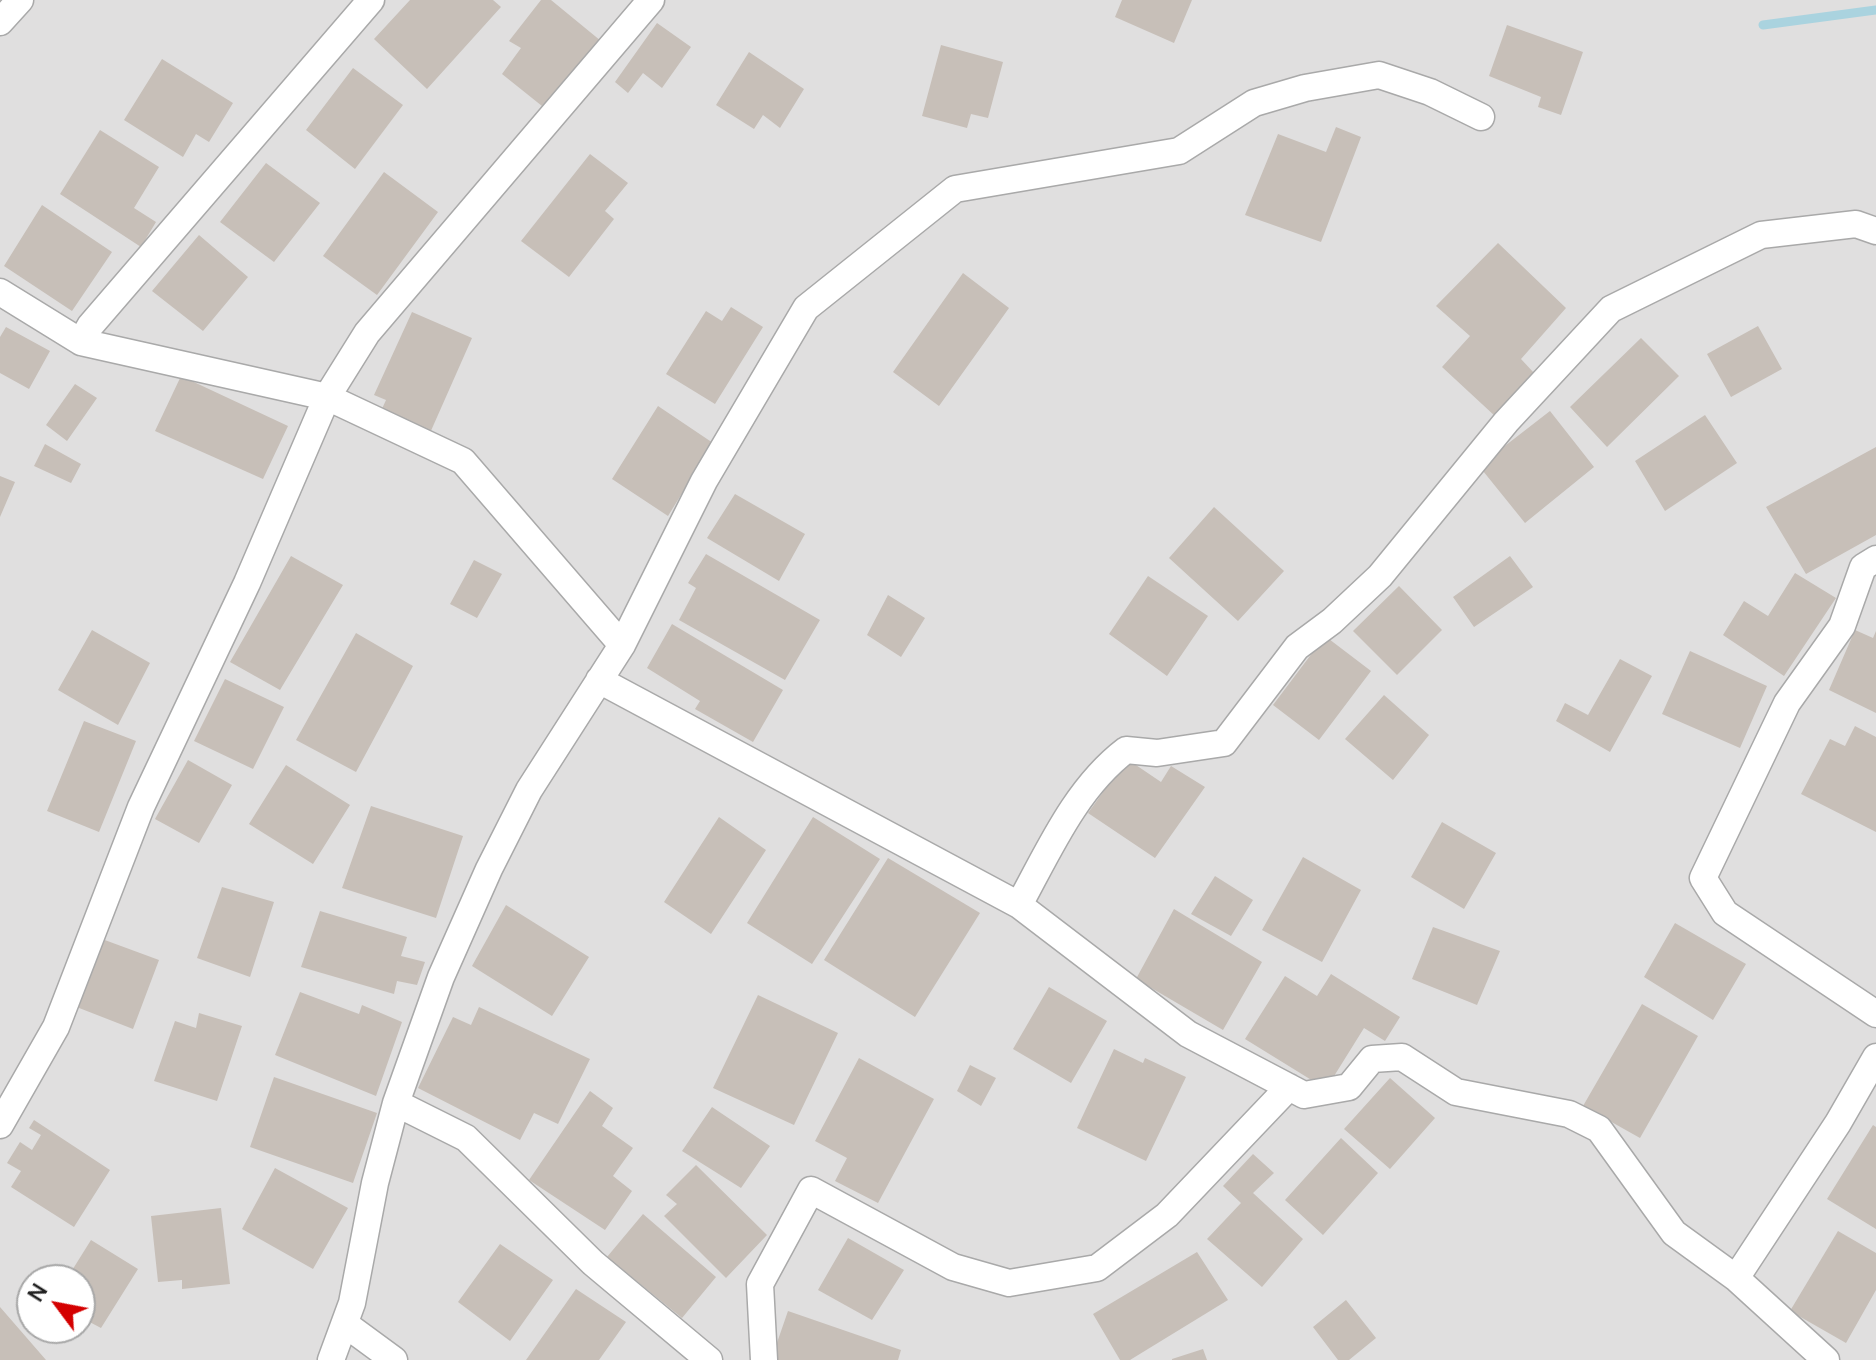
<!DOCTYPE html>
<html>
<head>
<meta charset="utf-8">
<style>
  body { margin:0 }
  #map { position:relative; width:1876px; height:1360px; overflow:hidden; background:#f2efe9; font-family:Manrope,sans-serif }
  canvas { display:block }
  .north { position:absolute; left:16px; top:1264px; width:80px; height:80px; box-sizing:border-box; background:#fff; border:2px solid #a7a7a7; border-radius:50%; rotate:302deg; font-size:22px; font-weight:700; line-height:32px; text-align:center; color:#222 }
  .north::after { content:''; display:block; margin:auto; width:28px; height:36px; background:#d40000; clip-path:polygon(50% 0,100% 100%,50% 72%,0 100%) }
</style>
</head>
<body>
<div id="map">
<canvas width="1876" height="1360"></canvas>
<div class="north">N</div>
</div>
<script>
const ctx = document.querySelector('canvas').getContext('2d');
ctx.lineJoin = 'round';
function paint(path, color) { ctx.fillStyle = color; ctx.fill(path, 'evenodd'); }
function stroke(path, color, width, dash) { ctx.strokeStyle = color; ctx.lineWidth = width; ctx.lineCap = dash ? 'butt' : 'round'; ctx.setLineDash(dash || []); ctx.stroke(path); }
paint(new Path2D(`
  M0 0H1876V1360H0ZM32 1280H80V1328H32Z`), '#e0dfdf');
stroke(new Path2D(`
  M1763 25 1876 10`), '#aad3df', 9);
paint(new Path2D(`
  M410 0H493L501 7 427 89 374 39Z
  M541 0H551L601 41 547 110 502 74 521 48 509 41Z
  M1122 0H1192L1174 43 1115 17Z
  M657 23 691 47 662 88 643 73 628 93 615 82Z
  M1507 25 1583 52 1561 115 1538 107 1541 97 1489 76Z
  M941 45 1003 62 988 118 971 114 967 128 922 116Z
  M749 52 804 89 780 128 763 115 754 129 716 105Z
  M162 59 233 103 209 142 196 134 183 157 124 120Z
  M353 68 403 105 355 169 306 130Z
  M1336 127 1361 137 1321 242 1245 215 1278 134 1326 152Z
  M100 130 159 167 134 208 156 222 141 247 60 194Z
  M590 154 628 183 605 211 614 219 569 277 521 241Z
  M266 163 320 203 274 262 220 222Z
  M384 172 438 212 377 295 323 256Z
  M42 205 112 252 72 311 4 266Z
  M199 235 248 277 203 331 152 291Z
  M1498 243 1566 308 1521 359 1534 373 1496 417 1442 367 1470 336 1436 306Z
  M963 273 1009 308 939 406 893 372Z
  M731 307 763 327 715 404 666 374 706 311 722 321Z
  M412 312 472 338 430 433 381 411 386 400 374 395Z
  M1758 326 1782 369 1731 397 1707 354Z
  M6 327 50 351 29 389 0 373V337Z
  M1641 338 1679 376 1607 447 1570 407Z
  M181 376 288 426 263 479 155 431Z
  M75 384 97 398 67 441 46 425Z
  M658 406 713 443 668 516 612 479Z
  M1550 411 1594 467 1525 523 1479 466Z
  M1705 415 1737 463 1665 511 1635 461Z
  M45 444 81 464 71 483 34 466Z
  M1876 447V535L1806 574 1766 507Z
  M0 476 15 482 0 517Z
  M735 494 805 534 779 581 707 538Z
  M1214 507 1284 571 1238 621 1169 558Z
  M706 554 820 620 785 680 679 620 696 588 688 583Z
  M291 556 343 585 280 690 230 662Z
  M1510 556 1533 587 1474 627 1453 597Z
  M474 560 502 574 477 618 450 604Z
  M1795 573 1836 598 1784 676 1723 635 1744 601 1768 616Z
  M1148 576 1208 616 1167 676 1109 634Z
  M1399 586 1442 630 1397 675 1353 631Z
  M888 595 925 618 901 657 867 635Z
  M672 624 783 690 753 742 695 709 700 701 647 668Z
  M92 630 150 663 118 725 58 690Z
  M1855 630 1873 638 1876 631V713L1829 690Z
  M356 633 413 666 356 772 296 740Z
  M1325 636 1371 671 1319 740 1273 705Z
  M1690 651 1767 686 1740 748 1662 714Z
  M1620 659 1652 676 1610 752 1556 721 1565 703 1588 715Z
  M225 679 284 707 253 769 194 741Z
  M1384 695 1429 735 1393 780 1345 739Z
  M84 721 136 741 99 832 47 811Z
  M1855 726 1876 737V832L1801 794 1830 739 1845 746Z
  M1127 759 1161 782 1171 766 1205 787 1155 858 1088 813Z
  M188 760 232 785 199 843 155 819Z
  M286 765 350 805 313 864 249 824Z
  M371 806 463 836 436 918 342 888Z
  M719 817 766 850 711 934 664 902Z
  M813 817 880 859 812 964 747 923Z
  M1442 822 1496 853 1464 909 1411 877Z
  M1303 857 1361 890 1322 962 1262 930Z
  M888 858 980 913 915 1017 824 960Z
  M1215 876 1253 900 1231 936 1191 914Z
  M222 887 274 902 250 977 197 958Z
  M506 905 589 957 552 1016 472 966Z
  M1174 909 1262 962 1223 1030 1136 979Z
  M320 911 407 937 401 956 425 962 417 985 397 981 394 994 301 967Z
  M1675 923 1746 964 1713 1020 1644 977Z
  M1433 927 1500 951 1477 1005 1412 979Z
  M102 939 159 960 133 1029 74 1006Z
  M1331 974 1400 1017 1385 1041 1364 1028 1326 1089 1245 1039 1285 976 1317 996Z
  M1049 987 1107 1021 1071 1083 1013 1049Z
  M300 992 359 1014 362 1005 402 1022 376 1096 275 1055Z
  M758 995 838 1033 794 1125 713 1088Z
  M1642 1004 1698 1036 1640 1138 1583 1106Z
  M479 1007 590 1059 558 1124 534 1113 520 1140 418 1088 453 1017 471 1025Z
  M199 1013 242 1026 217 1101 154 1081 175 1021 196 1028Z
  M1114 1049 1143 1063 1145 1058 1186 1077 1146 1161 1077 1128Z
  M859 1058 934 1099 878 1203 835 1181 847 1158 815 1141Z
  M970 1065 996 1078 981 1106 957 1091Z
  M274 1077 377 1113 353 1183 250 1147Z
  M1390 1078 1435 1118 1390 1169 1344 1129Z
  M590 1091 613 1108 602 1126 633 1148 613 1176 632 1191 605 1230 529 1180Z
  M712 1107 770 1146 741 1188 682 1151Z
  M34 1120 110 1170 74 1227 11 1187 21 1171 7 1163 20 1142 32 1150 41 1135 29 1128Z
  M1873 1125 1876 1127V1229L1827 1199Z
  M1341 1138 1378 1173 1323 1235 1285 1200Z
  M1253 1154 1274 1173 1253 1193 1303 1239 1262 1287 1207 1239 1241 1203 1223 1186Z
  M696 1165 767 1235 726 1278 664 1216 677 1204 666 1195Z
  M275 1168 348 1208 313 1269 242 1229Z
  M221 1208 230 1284 182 1289V1280L158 1282 151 1216Z
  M643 1214 716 1277 682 1318 607 1257Z
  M1838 1231 1876 1253V1290L1846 1343 1790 1311Z
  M848 1238 904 1270 872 1320 818 1290Z
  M91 1240 138 1269 101 1328 80 1317V1280H66Z
  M500 1244 553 1280 510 1341 458 1302Z
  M1197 1252 1228 1300 1130 1360H1120L1093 1314Z
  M576 1289 626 1322 599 1360H526Z
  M1346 1300 1376 1338 1349 1360H1338L1313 1327Z
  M0 1307 46 1360H0Z
  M788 1311 901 1350 898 1360H771Z
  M1203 1349 1207 1360H1172V1359Z`), '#c7bfb8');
const minor = new Path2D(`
  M0 22 20 0
  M0 292 81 342 327 397 463 461 622 645
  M81 342 90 326 371 0
  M1876 559 1863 567 1842 626 1787 703 1703 878 1725 913 1876 1014
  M599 680 1019 905 1188 1034 1304 1095 1349 1087 1372 1059 1402 1057 1456 1092 1569 1114 1599 1129 1674 1233 1736 1278 1826 1360
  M1019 905C1049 850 1076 788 1126 750L1157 753 1224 743 1297 647 1332 621 1380 576 1506 422 1611 309 1761 235 1856 224 1876 231
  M396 1103 466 1138 593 1263 709 1360
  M0 1125 56 1027 141 807 247 583 327 397 367 333 651 0
  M1736 1278 1838 1123 1876 1057
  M345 1324 394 1360
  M331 1360 352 1303 375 1183 396 1103 441 977 489 869 529 790 622 645 704 481 806 308 955 189 1179 151 1254 103 1305 88 1379 75 1430 92 1481 117
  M764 1360 760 1284 811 1190 953 1267 1009 1283 1097 1268 1167 1215 1289 1087`);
stroke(minor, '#a9a9a9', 29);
stroke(minor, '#fff', 26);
</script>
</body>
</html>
